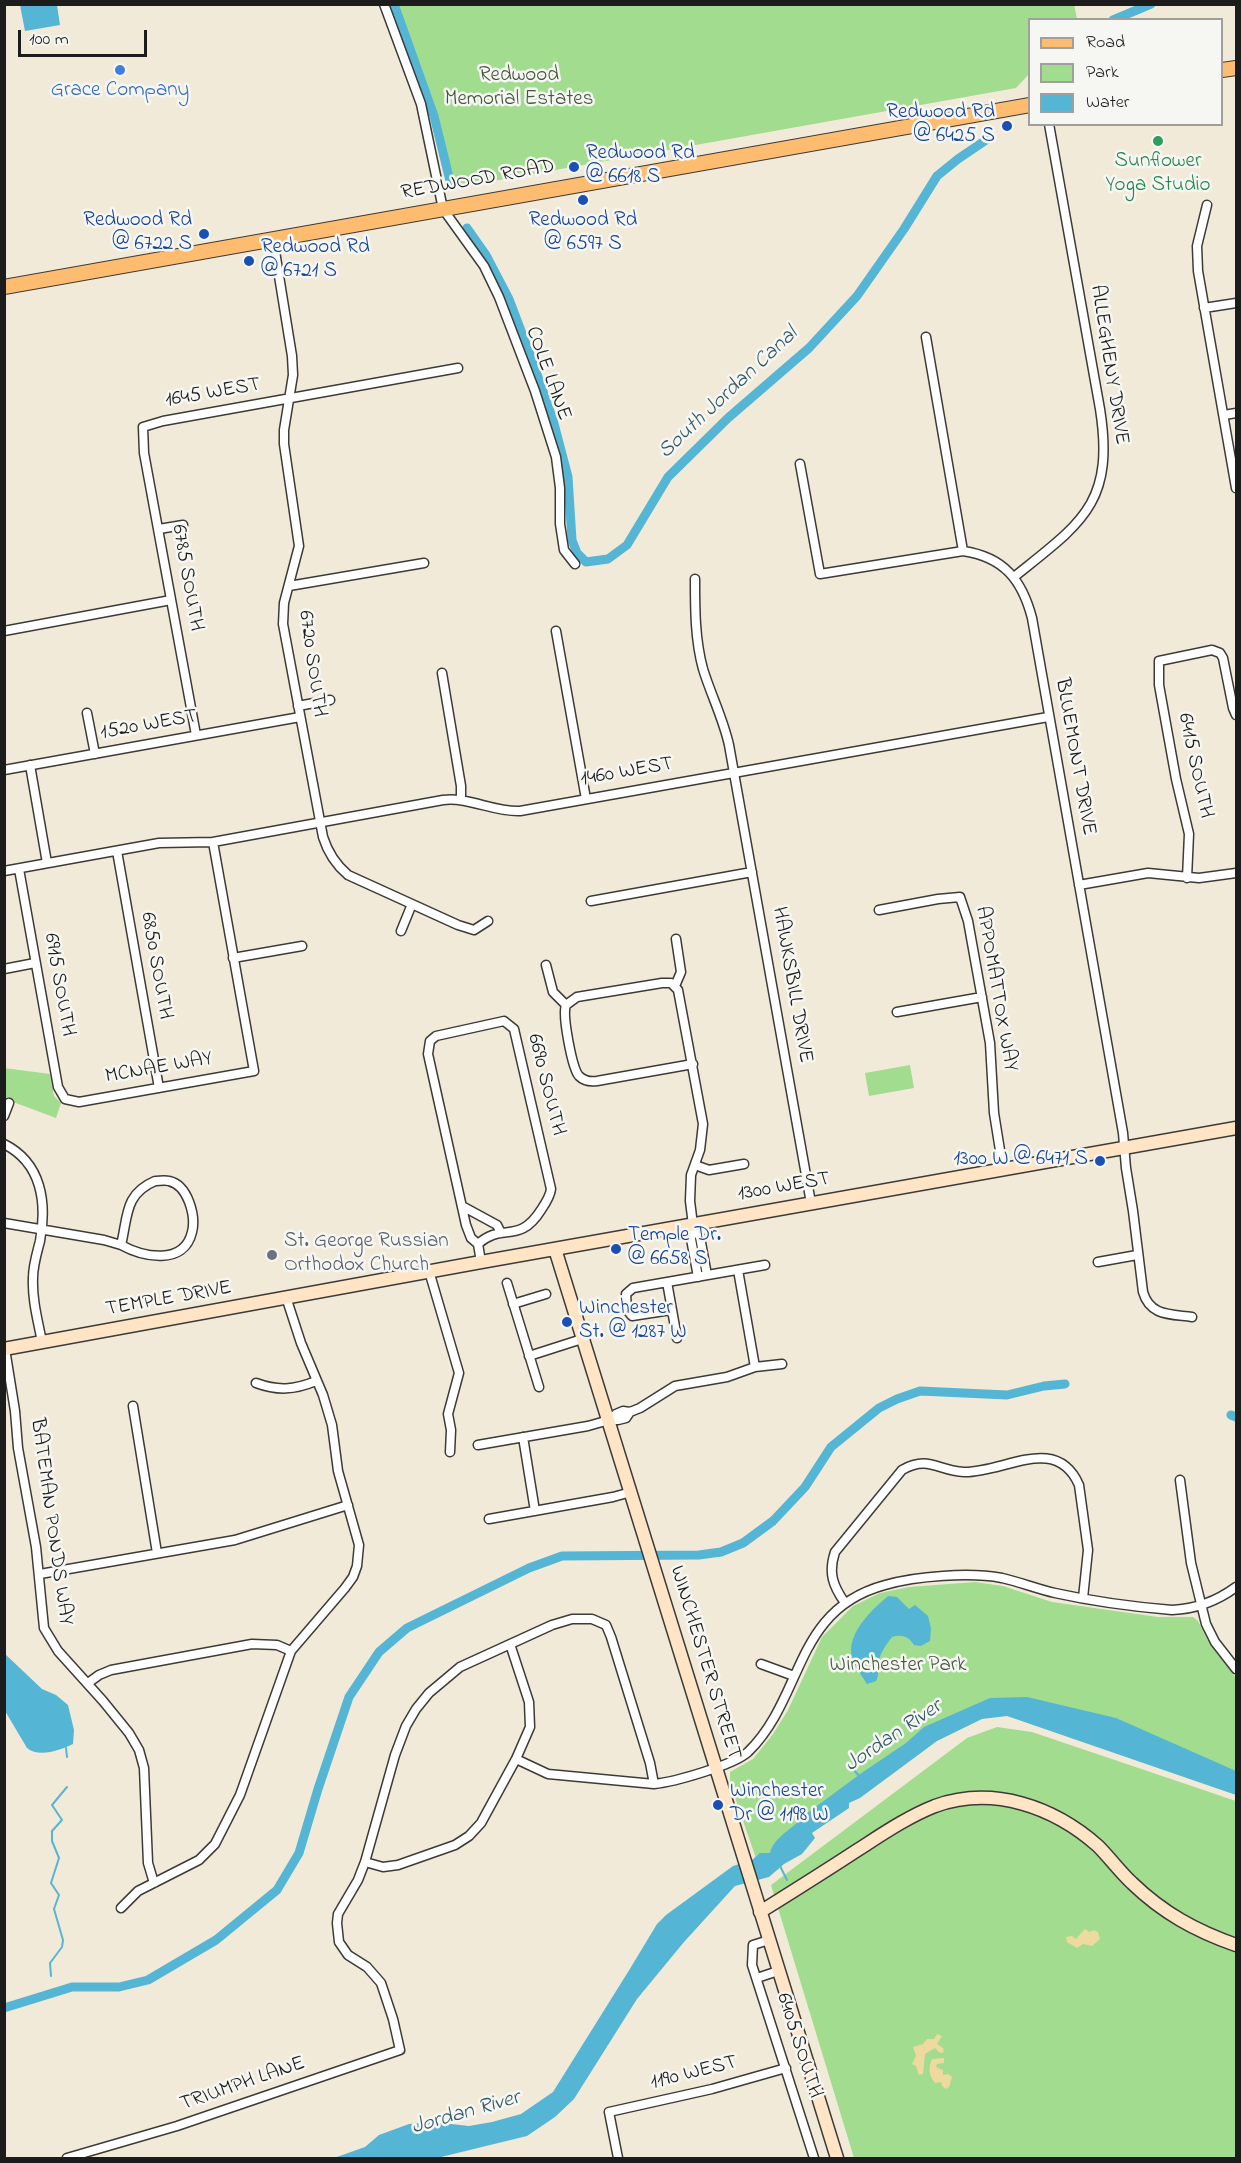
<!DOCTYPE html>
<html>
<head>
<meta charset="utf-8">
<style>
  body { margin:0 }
  #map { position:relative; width:1241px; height:2163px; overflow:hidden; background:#f2ead8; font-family:"Indie Flower",sans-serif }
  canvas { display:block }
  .frame { position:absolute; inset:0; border:6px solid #1c1c1c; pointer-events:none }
  .legend { position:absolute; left:1028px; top:18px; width:195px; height:108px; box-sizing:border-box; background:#f6f6f2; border:2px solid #9f9f9c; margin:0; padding:8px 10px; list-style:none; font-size:18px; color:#1c1c1c }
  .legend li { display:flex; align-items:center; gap:12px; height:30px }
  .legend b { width:30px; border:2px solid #9f9f9c }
  .scale { position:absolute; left:18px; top:30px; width:129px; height:27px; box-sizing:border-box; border:3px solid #1c1c1c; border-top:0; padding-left:8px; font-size:18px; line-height:21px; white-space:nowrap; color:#1c1c1c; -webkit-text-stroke:4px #f6f6f2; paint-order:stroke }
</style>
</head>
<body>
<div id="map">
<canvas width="1241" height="2163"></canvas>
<div class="frame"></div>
<ul class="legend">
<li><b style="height:8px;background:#febc70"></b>Road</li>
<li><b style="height:16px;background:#a2dc8f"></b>Park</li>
<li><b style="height:16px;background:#55b5d4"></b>Water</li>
</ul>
<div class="scale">100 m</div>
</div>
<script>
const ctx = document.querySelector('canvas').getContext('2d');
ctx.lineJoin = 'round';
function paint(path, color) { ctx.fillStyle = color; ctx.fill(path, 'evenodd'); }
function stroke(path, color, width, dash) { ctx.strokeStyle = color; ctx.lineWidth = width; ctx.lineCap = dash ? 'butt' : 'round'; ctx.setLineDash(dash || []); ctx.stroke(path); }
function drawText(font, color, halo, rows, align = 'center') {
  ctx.font = font + ' "Indie Flower",sans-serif'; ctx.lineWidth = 5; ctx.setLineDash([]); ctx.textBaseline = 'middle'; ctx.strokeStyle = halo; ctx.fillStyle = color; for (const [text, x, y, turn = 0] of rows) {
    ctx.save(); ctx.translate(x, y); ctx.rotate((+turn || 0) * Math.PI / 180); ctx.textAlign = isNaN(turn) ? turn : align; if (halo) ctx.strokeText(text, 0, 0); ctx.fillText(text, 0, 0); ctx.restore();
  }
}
paint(new Path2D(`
  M1074 4 1077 19 1030 20 1029 74 1016 88 454 188C438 125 421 64 395 5Z
  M910 1065 914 1088 869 1096 865 1073Z
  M4 1068 50 1074 54 1096 61 1103 56 1118 5 1099Z
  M975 1582 1003 1586 1052 1602 1158 1617H1193L1198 1621 1207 1639 1236 1678V1781L1014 1706 946 1724 759 1867 730 1783V1772L753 1759 773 1734 788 1710 822 1637 853 1606 880 1593 909 1587Z
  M997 1727 1032 1732 1236 1801V2158H854L771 1885 967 1738Z`), '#a2dc8f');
paint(new Path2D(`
  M1085 1929 1089 1932 1094 1930 1098 1932 1100 1939 1092 1946 1083 1944 1077 1948 1067 1942 1066 1937 1072 1936 1076 1939Z
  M937 2034 942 2036 937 2044 943 2048 944 2052 940 2053 935 2048 925 2054 923 2074 919 2075 916 2066 912 2064 916 2056 913 2047 923 2044 927 2039H934Z
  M944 2058V2063L937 2064 936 2067 943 2070V2075L948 2074 952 2077 949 2087 946 2089 942 2086 941 2082 935 2083C929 2077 928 2067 932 2059Z`), '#eeda9e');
paint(new Path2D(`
  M20 5H57L60 25 25 31Z
  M888 1596 897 1597 909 1609 915 1605 928 1616 931 1628 930 1641 921 1646 914 1645C909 1636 901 1634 892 1637 886 1645 879 1654 878 1665 878 1672 879 1675 876 1681L867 1684C861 1674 851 1662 851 1650 852 1628 873 1609 888 1596Z
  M4 1653 42 1689 56 1695 68 1705 74 1730 73 1744C61 1750 39 1758 27 1748L5 1711Z
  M1027 1697 1116 1718 1236 1771V1795L1007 1716 982 1719 937 1741 860 1798 849 1803V1808L812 1833 815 1838 802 1854 784 1864 769 1877 735 1886 684 1942 637 1999 574 2099 555 2117 527 2136 437 2158H334L365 2147 379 2135 409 2124 433 2122 469 2126 492 2122 521 2114 553 2092 628 1972 657 1924 666 1915 733 1866 752 1860 760 1853H770C774 1836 795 1828 806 1814L863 1772 906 1743 924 1727 990 1698Z`), '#55b5d4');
stroke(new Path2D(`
  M66 1748 67 1757
  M852 1768 860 1777
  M780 1866 787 1880
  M51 1976 50 1963 62 1947 63 1940 54 1909 59 1895 51 1883 59 1858 52 1841V1831L62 1820 52 1805 67 1787`), '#55b5d4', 2);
stroke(new Path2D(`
  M394 4 434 116 451 185
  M1113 20 1151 4
  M467 228 486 255 509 299 531 357 553 420 568 477 572 540 577 553 586 562 608 559 627 545 668 477 728 418 809 348 857 296 904 229 937 176 958 159 989 138
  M1231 1415 1236 1417
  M4 2008 72 1987H119L148 1980 216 1940 277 1890 299 1853 318 1789 349 1697 379 1652 407 1628 529 1568 562 1556 699 1555 721 1552 743 1543 773 1521 805 1487 831 1447 879 1408 897 1399 920 1391 1007 1395 1044 1386 1065 1384`), '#55b5d4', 9);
const street = new Path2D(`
  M384 4 421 104 443 209 484 266 499 297 535 391 556 457 560 488V524L564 550 575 564
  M1207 205 1197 246 1198 271 1236 488
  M273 239 292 356 293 375 284 430V444L299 546 284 603 283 624 323 837C328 853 335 864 348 875L458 925 474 930 488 921
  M1204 308 1236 303
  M926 337 963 551
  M1224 415 1236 413
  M800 464 820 574 963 551C1004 557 1022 580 1032 618L1123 1133 1126 1168 1133 1211 1143 1292C1150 1316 1170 1314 1192 1317
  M159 529 183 525
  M1014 577C1081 523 1115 504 1100 409L1049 124
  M695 579C695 609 695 640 703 669 711 695 723 718 729 745L811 1203
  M289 586 424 563
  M4 631 171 600
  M556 631 586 799
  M442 673 461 786V799
  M298 706 330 700
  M87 713 95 754
  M196 735 144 453 143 427 163 421 458 368
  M30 765 47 863
  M4 770 300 717
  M117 851 159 1088
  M19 869 58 1087 65 1099 79 1102 254 1071 213 842
  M4 871 159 843 213 842 443 800C470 797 493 812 520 811L1048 717
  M1187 878 1189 834 1176 779 1159 685V661L1212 650 1220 653 1223 658 1233 708 1236 715
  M1079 885 1148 873 1199 878 1236 873
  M591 901 752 872
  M879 910 938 899 960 897 968 921 990 1043 994 1113 1003 1169
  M401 931 412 904
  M233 958 302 946
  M546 965 553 992 566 1005
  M4 969 35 963
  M675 986 681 972 676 939
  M566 1005 577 997 662 983H671L678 990 703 1124 700 1150 691 1175 690 1201 693 1225 700 1237 707 1275
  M566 1005C562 1015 572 1068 579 1076 584 1081 590 1082 597 1081L693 1064
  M897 1012 982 997
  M4 1116 9 1103
  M4 1144C42 1163 47 1203 40 1241 37 1253 33 1265 33 1278 32 1300 38 1321 42 1342
  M695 1165 709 1170 744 1164
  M155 1181C159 1181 165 1180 169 1181 188 1185 196 1216 192 1232 184 1266 143 1257 121 1245 128 1217 124 1194 155 1181Z
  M462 1206 497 1225 501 1233
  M4 1223 104 1240 121 1245
  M693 1225 691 1239 698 1277
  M478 1244 471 1238 466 1225 428 1054 430 1041 436 1036 504 1021 514 1029 551 1189C550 1197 545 1204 541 1210 519 1245 502 1222 478 1244L481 1262
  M1098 1262 1137 1255
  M738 1270 755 1367
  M429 1271 459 1373 448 1414 451 1430 450 1452
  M667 1282 677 1338
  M507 1283 539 1387
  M513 1304 546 1294
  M671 1310 632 1316 627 1310 626 1294 633 1288 765 1265
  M5 1349 15 1411 18 1448 36 1547 44 1628 58 1651 103 1701 129 1733 139 1750 144 1768 148 1863 154 1883
  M529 1356 582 1339
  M256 1383C278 1391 294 1390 316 1381
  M133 1406 157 1553
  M609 1420 616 1414 623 1411 630 1412 640 1408 675 1386 727 1377 755 1367 782 1364
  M523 1437 535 1511
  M478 1445 588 1426 609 1420H618L626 1418 630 1412
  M1180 1480 1191 1563 1206 1624 1215 1642 1236 1669
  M489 1519 613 1497 631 1492
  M40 1574 235 1540 348 1505
  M845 1603C833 1586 828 1573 835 1552L902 1470C929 1455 938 1471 964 1472 1004 1473 1056 1433 1079 1485L1088 1550 1083 1598
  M761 1664 794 1676
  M88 1683 99 1675 111 1670 252 1644 277 1645 291 1651
  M516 1759 548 1774 654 1784C674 1782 734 1765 748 1752 805 1696 793 1610 885 1585 916 1576 970 1572 1002 1578 1020 1582 1037 1589 1055 1593 1091 1601 1136 1607 1172 1610 1197 1609 1217 1601 1236 1587
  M365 1862 383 1867 398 1865 455 1845 469 1836 481 1823 516 1759 530 1727 529 1702 510 1644
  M121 1908 138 1891 199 1860 215 1844 240 1795 291 1651 345 1588 353 1577 357 1566 359 1545 338 1471 332 1425 323 1395 301 1343 286 1297
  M769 1940 753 1945 752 1965 814 2158
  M757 1978 778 1971
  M67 2158 177 2126 400 2050 393 2019 381 1983 367 1967 348 1955 339 1942 337 1923 338 1914 358 1880 365 1862 395 1755 406 1726 416 1709 429 1693 460 1667 552 1625 572 1619H592L606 1625 611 1637 650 1763 654 1784
  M618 2158 609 2112 712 2089 786 2068`);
const secondary = new Path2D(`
  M555 1249 837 2158
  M4 1349 481 1262 1236 1128
  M760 1912C792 1892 824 1872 856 1851 881 1835 907 1817 935 1806 993 1785 1054 1807 1098 1846 1110 1858 1120 1872 1132 1883 1163 1913 1196 1931 1236 1945`);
const primary = new Path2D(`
  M1222 70 1236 68
  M4 287 1030 105`);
stroke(street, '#3c3b38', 11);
stroke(secondary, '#3c3b38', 15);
stroke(primary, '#3c3b38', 16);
stroke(street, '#fff', 8);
stroke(secondary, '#ffe4c6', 12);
stroke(primary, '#febc70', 14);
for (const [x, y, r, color] of [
  [120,70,6,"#3f7fe0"],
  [1007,126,6,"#1a4fb4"],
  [1158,141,6,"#2e9e5b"],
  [574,167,6,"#1a4fb4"],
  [583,200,6,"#1a4fb4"],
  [204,234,6,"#1a4fb4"],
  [249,261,6,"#1a4fb4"],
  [1100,1161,6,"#1a4fb4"],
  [616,1249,6,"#1a4fb4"],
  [272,1255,6,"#6b7280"],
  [567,1322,6,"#1a4fb4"],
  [718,1805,6,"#1a4fb4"]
]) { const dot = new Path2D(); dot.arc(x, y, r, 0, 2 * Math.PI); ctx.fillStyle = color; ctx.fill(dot); stroke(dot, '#f6f6f2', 2); }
drawText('21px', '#44563e', '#f6f6f2', [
  ["Redwood",519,77],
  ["Memorial Estates",519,101],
  ["Winchester Park",898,1667]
]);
drawText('21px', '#366cbe', '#f6f6f2', [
  ["Grace Company",120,92]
]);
drawText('21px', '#164399', '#f6f6f2', [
  ["Redwood Rd",995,114,"right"],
  ["@ 6425 S",995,138,"right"],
  ["Redwood Rd",586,155],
  ["@ 6618 S",586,179],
  ["Redwood Rd",192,222,"right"],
  ["@ 6722 S",192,246,"right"],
  ["Redwood Rd",583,222,"center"],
  ["@ 6597 S",583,246,"center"],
  ["Redwood Rd",261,249],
  ["@ 6721 S",261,273],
  ["1300 W @ 6471 S",1088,1161,"right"],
  ["Temple Dr.",628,1237],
  ["@ 6658 S",628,1261],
  ["Winchester",579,1310],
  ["St. @ 1287 W",579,1334],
  ["Winchester",730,1793],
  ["Dr @ 1198 W",730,1817]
], 'left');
drawText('21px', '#27864d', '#f6f6f2', [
  ["Sunflower",1158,163],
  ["Yoga Studio",1158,187]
]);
drawText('21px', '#1c1c1c', '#f6f6f2', [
  ["REDWOOD ROAD",478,181,-10],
  ["ALLEGHENY DRIVE",1108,365,81],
  ["COLE LANE",547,374,70],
  ["1645 WEST",213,394,-10],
  ["6785 SOUTH",186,578,80],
  ["6720 SOUTH",311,664,82],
  ["1520 WEST",149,726,-10],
  ["BLUEMONT DRIVE",1074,757,80],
  ["6415 SOUTH",1194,766,78],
  ["1460 WEST",627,773,-10],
  ["6850 SOUTH",155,966,80],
  ["6915 SOUTH",58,985,80],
  ["HAWKSBILL DRIVE",791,985,80],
  ["APPOMATTOX WAY",995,989,80],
  ["MCNAE WAY",159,1069,-10],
  ["6690 SOUTH",545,1085,76],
  ["1300 WEST",784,1188,-10],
  ["TEMPLE DRIVE",169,1300,-10],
  ["BATEMAN PONDS WAY",50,1522,82],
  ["WINCHESTER STREET",704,1663,73],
  ["6405 SOUTH",798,2046,72],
  ["1190 WEST",694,2074,-14],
  ["TRIUMPH LANE",243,2085,-19]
]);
drawText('21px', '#5b616d', '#f6f6f2', [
  ["St. George Russian",284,1243],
  ["Orthodox Church",284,1267]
], 'left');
drawText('italic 22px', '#335966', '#f6f6f2', [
  ["South Jordan Canal",729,394,-43],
  ["Jordan River",894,1737,-34],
  ["Jordan River",466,2114,-16]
]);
</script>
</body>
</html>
